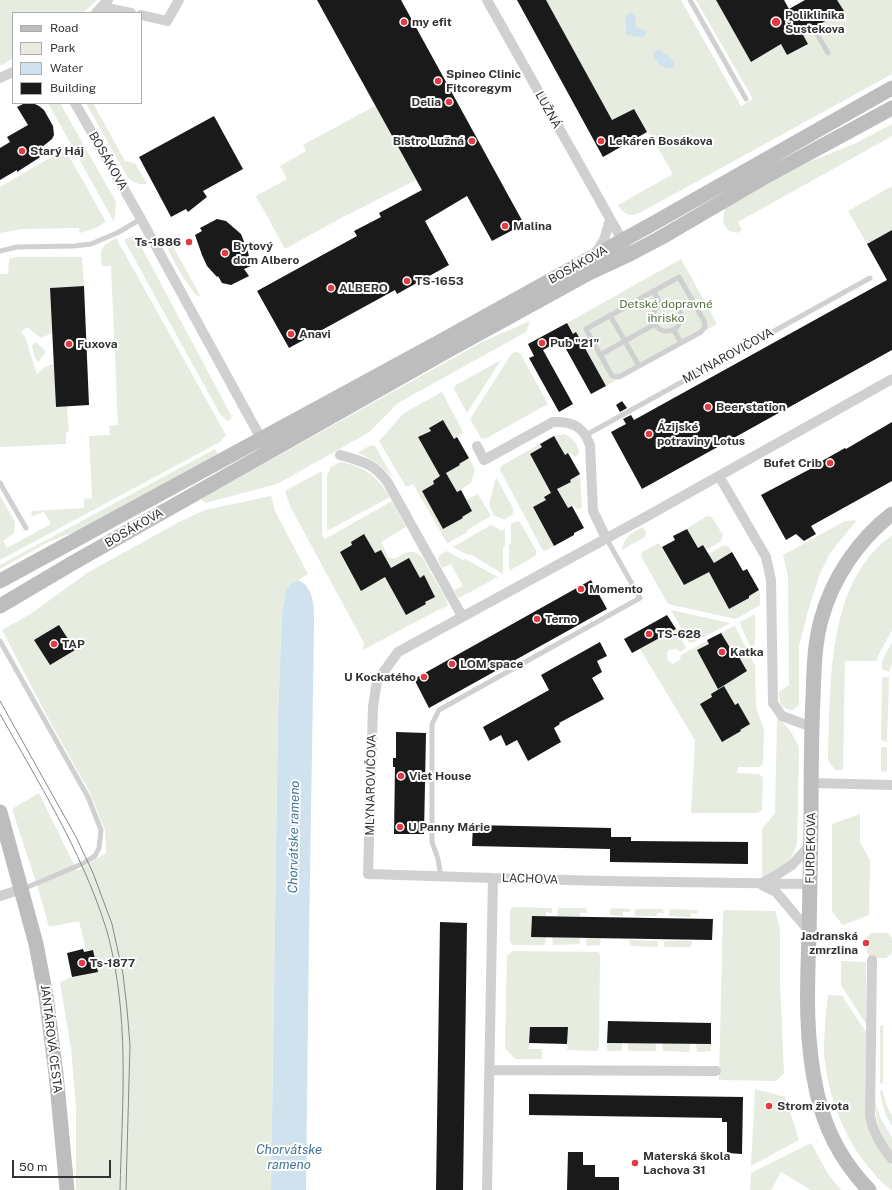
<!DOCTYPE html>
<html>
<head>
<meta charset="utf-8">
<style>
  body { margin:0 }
  #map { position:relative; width:892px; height:1190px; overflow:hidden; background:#fff; font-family:"Public Sans",sans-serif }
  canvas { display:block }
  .legend { position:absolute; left:12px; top:12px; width:130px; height:92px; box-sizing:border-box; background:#fff; border:1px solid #adadad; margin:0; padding:5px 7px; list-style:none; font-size:12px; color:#333 }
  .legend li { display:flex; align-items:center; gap:8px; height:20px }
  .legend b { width:20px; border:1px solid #adadad }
  .scale { position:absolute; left:12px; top:1160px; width:99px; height:18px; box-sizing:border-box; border:2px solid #333; border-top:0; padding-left:5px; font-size:12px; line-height:14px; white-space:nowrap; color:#333; -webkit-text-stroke:3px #fff; paint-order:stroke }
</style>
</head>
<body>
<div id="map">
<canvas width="892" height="1190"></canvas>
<ul class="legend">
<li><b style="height:5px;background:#bdbdbd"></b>Road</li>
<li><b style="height:11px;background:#e6ecdf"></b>Park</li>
<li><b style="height:11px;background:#cfe2ee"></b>Water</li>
<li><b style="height:11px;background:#1a1a1a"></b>Building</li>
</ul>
<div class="scale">50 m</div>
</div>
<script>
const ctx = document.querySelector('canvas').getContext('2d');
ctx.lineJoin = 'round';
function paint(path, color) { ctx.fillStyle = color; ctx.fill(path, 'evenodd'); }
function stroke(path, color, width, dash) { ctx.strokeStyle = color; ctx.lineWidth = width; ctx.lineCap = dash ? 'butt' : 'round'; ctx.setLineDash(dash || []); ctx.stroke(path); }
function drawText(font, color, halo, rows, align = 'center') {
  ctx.font = font + ' "Public Sans",sans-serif'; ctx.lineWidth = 4; ctx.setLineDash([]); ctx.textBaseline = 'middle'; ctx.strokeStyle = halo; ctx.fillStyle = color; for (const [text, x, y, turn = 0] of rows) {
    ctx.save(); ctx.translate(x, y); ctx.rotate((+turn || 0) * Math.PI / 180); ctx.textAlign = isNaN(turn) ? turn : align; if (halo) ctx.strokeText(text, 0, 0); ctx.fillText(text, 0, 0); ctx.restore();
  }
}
paint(new Path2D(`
  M0 0H97L83 13H13V58L0 66Z
  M317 0H401L486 155 454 172 467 196 435 215 434 214 424 220 411 195 421 190 416 180 343 217 285 249 256 196 287 179 280 166 306 151 303 145 375 106Z
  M517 0H681L741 106 753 99 696 0H716L751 62 781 44 787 55 808 44 802 33 843 11 837 0H892V74L643 211C631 217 626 217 618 205L673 174 650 134 647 132 603 157Z
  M48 103H60L116 202 114 222Z
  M86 103H93L125 161 135 163 147 184C139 185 135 183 128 178Z
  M892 124V136L738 222 742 230 737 233 729 231 723 223 725 207 801 165 854 144Z
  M65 149 106 222 94 229 80 233 79 228 22 229 0 233V187Z
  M892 186V230L867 244 848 211Z
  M135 235 232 417 229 421 226 420 220 414 124 240Z
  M176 235 174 248 201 297 195 294 183 277 168 250 170 239Z
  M116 238 226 435 220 442 0 560V496L15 522 14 533 3 541 7 548 51 524 44 512 31 516 32 511 84 508V499L92 498 89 436 110 435 109 426 118 425 111 266H102C100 248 100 248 116 238Z
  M16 257H82L84 286 50 288 52 333 41 338 27 327 21 332 25 337 37 374 45 367 54 364 56 407 67 406 69 432H66V444L0 447V274H8L9 259Z
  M681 259 717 324 606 386 576 333 573 334 567 323Z
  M530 321 526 332 398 403 368 433 277 484 205 503 201 499 482 342Z
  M35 342 37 343 46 352 38 362 35 358 32 346Z
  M515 352 520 353 548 404 485 439 481 438 470 419 512 353Z
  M501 360 467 413 454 389 456 385Z
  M442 392 463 432 454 439 443 420 429 427 431 431 418 437 440 476 433 481 434 484 422 491 443 529 463 518 462 517 472 511 466 500 478 494 491 516 467 530 468 532 447 543 413 484 406 487 379 441 404 413Z
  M564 434C572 437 579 444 579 454L574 457 570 452 565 455 554 436Z
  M540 444 542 447 530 454 551 493 544 497 546 500 533 507 554 546 545 551 542 549 500 470 501 466Z
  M371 445 375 446 393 478C382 467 373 458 357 453Z
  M215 449 218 454 84 528 48 542 0 569V565Z
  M469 458 475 470 471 483 457 492 446 473 460 465 459 464Z
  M340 462C364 466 377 476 390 497L327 531V476L331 467Z
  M322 471V535L325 539 392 501 406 527 381 542 388 557 394 559C405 553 412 547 422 557L446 599 448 606 438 610 363 650 364 643 290 506 285 491Z
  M580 474 582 507 577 510 574 505 568 508 557 489 571 482 570 480Z
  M496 477 514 510 512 515 504 520 494 515 489 505Z
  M271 496 275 511 308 574 291 584 288 587 285 594 282 612 278 715 271 1190H76V1107L71 1049 60 982 72 977 97 971 93 950H86L79 921 49 927 38 888 12 809 39 793 77 871 106 853 105 830 91 795 47 716 2 630 32 613 87 573 179 522 205 510Z
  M707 516 712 517 723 535 721 541 706 550 703 545 698 548 687 529Z
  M857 520 830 553 819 576 808 611 799 646V705L793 710C782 710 779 703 779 692L789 685 788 576 783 555 845 521Z
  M516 521 520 522 537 552 535 556 509 571V544H511V524Z
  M491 525 502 531 505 529V546L503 547V574L470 554 468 555 453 547Z
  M643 527 646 532 645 537 622 550C624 537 632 532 643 527Z
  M892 535V630L878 656 877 661H845L843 770H835L828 760C831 687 825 583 892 535Z
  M659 543 684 585 704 574 708 570 729 609 749 598V596L759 590 760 594V605L736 619 668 604 641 556 642 552Z
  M724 545 729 547 732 552 719 560 713 567 707 555Z
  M447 551 463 560 465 559 498 577 459 598 454 590 463 586 451 564 442 568 438 560 440 555Z
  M671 610 730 623 692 643 689 642Z
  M755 614V645L751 648 740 624V622Z
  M734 626H735L755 666 756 707 764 730 763 764 759 767H738L737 773 759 774 763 778 762 810 758 813H691L695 740 640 649 676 629 686 648 680 652 677 649 669 650 667 654C667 659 668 661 673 664L680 660 681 655Z
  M892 642V663L889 672 882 669V661Z
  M883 677H889L887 742 881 740 882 679Z
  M777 718C788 725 794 736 799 748L797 844 789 863 772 875 762 876V829L775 813Z
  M882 747H887V771L881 772V749Z
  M860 814V842L870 860 869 915 843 925 832 912V824Z
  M513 907 551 908 552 909V913L546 912V916H532L531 937H546L545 945H513L510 942V910Z
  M559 908H585L586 909 587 913H580V916H557L558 909Z
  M612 908 630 909V912H623V916L610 915V910Z
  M637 909H663L664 913H657V916H635V910Z
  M670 909 697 910 698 914 691 913V917L669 916Z
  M724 910 775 911 780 929V983L784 1073 776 1081 719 1080 723 912Z
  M871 933H888L892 938V953L886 958H872L867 953V937Z
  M552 937 580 938V944L553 945Z
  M586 938H601L600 945 587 946Z
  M629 940 658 941V945L657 947 631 946Z
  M664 941H692L691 947H665L664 945Z
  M512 951 598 952 600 954 599 1049 597 1051 567 1050 568 1027H530L529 1049H542V1059H515L505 1048 507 956Z
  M841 961 866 962V1024L841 985Z
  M828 995 842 996 866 1032 865 1101 881 1152 892 1166V1190C884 1186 878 1178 872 1171 844 1140 826 1092 824 1050 824 1032 826 1013 828 995Z
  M880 1026H883V1084L880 1083Z
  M607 1043H622V1050L621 1051H609L607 1049Z
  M628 1043H656V1050L655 1051H629L628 1049Z
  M662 1043 690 1044 689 1052 663 1051Z
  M696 1044H711V1051L697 1052Z
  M755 1089 785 1097 799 1140 751 1166Z
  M882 1089 887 1107 892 1115V1126C885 1116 882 1103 880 1091Z
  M875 1100 879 1115 892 1138V1151C880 1136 875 1119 875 1100Z
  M811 1143 828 1174 841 1190H811L781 1172 771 1190H750L751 1173Z`), '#e6ecdf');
paint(new Path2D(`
  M631 12 635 16 636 26 645 31 646 34 643 37C640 37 628 36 626 34 625 31 627 28 626 24 625 18 625 16 631 12Z
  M659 50 671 58 674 63 673 68C663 70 658 64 653 56L654 52Z
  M298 580C316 587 314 614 314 629L309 936 306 1190H271L278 715 282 612 286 590 291 584Z`), '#cfe2ee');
paint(new Path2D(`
  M317 0H401L524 224 492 241 467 196 425 221 449 265 397 294 395 290 289 348 257 291 357 236 354 231 381 217 379 213 422 190Z
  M517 0H546L612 120 634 109 647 132 603 157Z
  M716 0H784L789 9 805 0H837L844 11 816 26 812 25 810 29 802 33 808 44 787 55 781 44 751 62Z
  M33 103 39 106 44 110 53 126 54 135 52 139 41 148 45 154 17 172V170L0 180V148L10 142 7 137 28 125 17 107 23 104Z
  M214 116 243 169 203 191 207 197 188 212 186 209 171 217 139 157Z
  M217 219 226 221 241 234 248 252 251 266 244 269 249 276 231 285 222 283 218 276 217 277 207 266 202 255 195 235 202 231 200 228Z
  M892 230V350L642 489 611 432 626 424 623 419 631 415 634 420 887 280 867 244Z
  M84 286 89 405 56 407 50 288Z
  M567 323 573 334 576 332 606 386 591 394 561 340 543 350 573 404 559 412 529 358 534 356 528 344Z
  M622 401 627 408 620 412 616 405Z
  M443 420 454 439 457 437 469 458 459 464 460 465 446 473 457 492 461 490 472 511 462 517 463 518 443 529 422 491 434 484 433 481 440 476 418 437 431 431 429 428Z
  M892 422V481L811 526 816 534 804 541 796 534 786 540 761 495 814 467 813 466 845 448 846 449Z
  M554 436 565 455 568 453 580 474 570 480 571 482 557 489 568 508 572 506 584 528 574 533V535L554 546 533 507 546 500 544 497 556 490 551 493 530 454 542 447 540 444Z
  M687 529 698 548 703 545 714 563 732 552 743 571 747 569 759 590 749 596V598L729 609 709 572 684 585 662 547 675 540 673 536Z
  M364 534 375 553 381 550 391 568 409 558 420 578 424 575 435 597 425 602 426 604 406 615 385 577 361 591 340 552 352 545 351 542Z
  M591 580 607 609 429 708 414 679Z
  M667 615 676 629 632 653 624 639Z
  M59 625 75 650 50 665 34 640Z
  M721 633 732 651 735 650 747 671 718 689 697 650 709 644 707 640Z
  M600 642 607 656 597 661 602 672 592 678 604 699 559 723 560 724 554 728 561 742 528 761 517 740 506 746 501 735 490 741 483 727 549 690 541 675Z
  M724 686 735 705 738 703 750 724 740 730 741 731 722 742 700 704 712 697 711 694Z
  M396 732 426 733 424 834H394L395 767H393V758H396Z
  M473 825 611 828V837H631V841L748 842V864L610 862V849L472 846Z
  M532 916 713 919 712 940 531 937Z
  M440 922 467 923 463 1190H436Z
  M83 949 84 952 93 950 98 972 72 977 67 953Z
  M608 1021 711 1023V1044L607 1043Z
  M530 1027H568L567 1044 529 1043Z
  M529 1094 743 1097 742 1154 727 1153V1122H722V1118L529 1115Z
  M568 1152H583V1165H595V1177H619V1190H567Z`), '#1a1a1a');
stroke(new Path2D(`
  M690 0 746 99
  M814 29 828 53
  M0 251 17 247 74 246 91 244 117 233 141 219
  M679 277 704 321 705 327 701 332 619 377 612 376 586 329Z
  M653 291 661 304
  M653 317a14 14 0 1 1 28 0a14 14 0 1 1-28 0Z
  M680 309 693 302
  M610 315 639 366
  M674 330 681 343
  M600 355 655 324
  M586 435 870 278
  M0 483 26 528
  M0 641 88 797 101 830 99 848 95 856 82 864 23 889
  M441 877 438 859 432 842V724L439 710 640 598 606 538`), '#d0d0d0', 5);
stroke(new Path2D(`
  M487 0 630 254
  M102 7 131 13
  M96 13 108 0
  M141 15 167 21 179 0
  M0 78 13 72
  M75 103 141 219 264 444
  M595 254 604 240 610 219
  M477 446 484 460 553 422C572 421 583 426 590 445L593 511 606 538
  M340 455C362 461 375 464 388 483L462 616
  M719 476 766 557 771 580 773 703 782 716 812 727
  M811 783 892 785
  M493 878 368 874 373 707 377 681 398 652 642 519 892 379
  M762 883 775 876 792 865 811 844
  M762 885 776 892 809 931
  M0 896 22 889
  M872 960 870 1116C873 1132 881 1146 892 1159
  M490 1070 716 1071
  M487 1190 493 878 605 881 810 884`), '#d0d0d0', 10);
stroke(new Path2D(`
  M0 581 441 341 654 223 892 88
  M0 606 71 564 447 351 589 273 630 254 662 237 761 179 892 108
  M0 812 36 944 46 996 56 1074 67 1190
  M869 1190C843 1163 825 1130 817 1093 805 1041 807 989 809 936 810 899 810 861 811 824 811 782 811 740 813 698 814 672 814 646 821 620 832 579 858 540 892 514`), '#bdbdbd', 15);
stroke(new Path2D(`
  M0 701 76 837 93 873 112 924 123 974 127 1009 130 1045 126 1190
  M0 714C38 782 81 850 105 925 108 934 110 943 112 952 129 1030 122 1110 120 1190`), '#888', 1);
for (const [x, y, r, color] of [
  [404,22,4,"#e63946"],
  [776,22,5,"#e63946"],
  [438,81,4,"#e63946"],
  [449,102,4,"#e63946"],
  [472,141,4,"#e63946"],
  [601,141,4,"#e63946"],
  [22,151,4,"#e63946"],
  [505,226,4,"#e63946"],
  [189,242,4,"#e63946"],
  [225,253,4,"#e63946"],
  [407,281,4,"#e63946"],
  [331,288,4,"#e63946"],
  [291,334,4,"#e63946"],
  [542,343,4,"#e63946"],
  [69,344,4,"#e63946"],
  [708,407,4,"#e63946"],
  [649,434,4,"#e63946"],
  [830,463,4,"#e63946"],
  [581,589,4,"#e63946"],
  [537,619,4,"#e63946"],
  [649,634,4,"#e63946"],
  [54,644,4,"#e63946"],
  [722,652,4,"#e63946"],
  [452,664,4,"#e63946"],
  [424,677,4,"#e63946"],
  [401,776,4,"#e63946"],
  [400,827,4,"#e63946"],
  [866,943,4,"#e63946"],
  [82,963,4,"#e63946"],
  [769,1106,4,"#e63946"],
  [635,1163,4,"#e63946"]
]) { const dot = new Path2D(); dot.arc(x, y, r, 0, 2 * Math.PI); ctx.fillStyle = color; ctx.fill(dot); stroke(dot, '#fff', 1.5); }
drawText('bold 12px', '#333', '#fff', [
  ["Poliklinika",785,15],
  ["Šustekova",785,29],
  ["my efit",412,22],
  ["Spineo Clinic",446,74],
  ["Fitcoregym",446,88],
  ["Delia",441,102,"right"],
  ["Bistro Lužná",464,141,"right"],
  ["Lekáreň Bosákova",609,141],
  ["Starý Háj",30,151],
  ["Malina",513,226],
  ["Ts-1886",181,242,"right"],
  ["Bytový",233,246],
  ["dom Albero",233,260],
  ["TS-1653",415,281],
  ["ALBERO",339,288],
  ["Anavi",299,334],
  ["Pub \"21\"",550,343],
  ["Fuxova",77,344],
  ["Beer station",716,407],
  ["Ázijské",657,427],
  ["potraviny Lotus",657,441],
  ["Bufet Crib",822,463,"right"],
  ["Momento",589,589],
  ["Terno",545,619],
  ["TS-628",657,634],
  ["TAP",62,644],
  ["Katka",730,652],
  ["LOM space",460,664],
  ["U Kockatého",416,677,"right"],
  ["Viet House",409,776],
  ["U Panny Márie",408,827],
  ["Jadranská",858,936,"right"],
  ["zmrzlina",858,950,"right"],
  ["Ts-1877",90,963],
  ["Strom života",777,1106],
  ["Materská škola",643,1156],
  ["Lachova 31",643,1170]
], 'left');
drawText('12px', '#333', '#fff', [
  ["LUŽNÁ",548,110,61],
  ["BOSÁKOVA",108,161,60],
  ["BOSÁKOVA",578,265,-29],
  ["MLYNAROVIČOVA",728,356,-29],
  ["BOSÁKOVA",134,528,-30],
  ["MLYNAROVIČOVA",371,785,-89],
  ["FURDEKOVA",811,848,-89],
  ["LACHOVA",530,879,2],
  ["JANTÁROVÁ CESTA",51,1039,83]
]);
drawText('12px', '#56703f', '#fff', [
  ["Detské dopravné",666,304],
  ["ihrisko",666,318]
]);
drawText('italic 13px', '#3f7597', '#fff', [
  ["Chorvátske rameno",294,837,-89],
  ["Chorvátske",289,1150],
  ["rameno",289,1165]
]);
</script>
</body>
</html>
